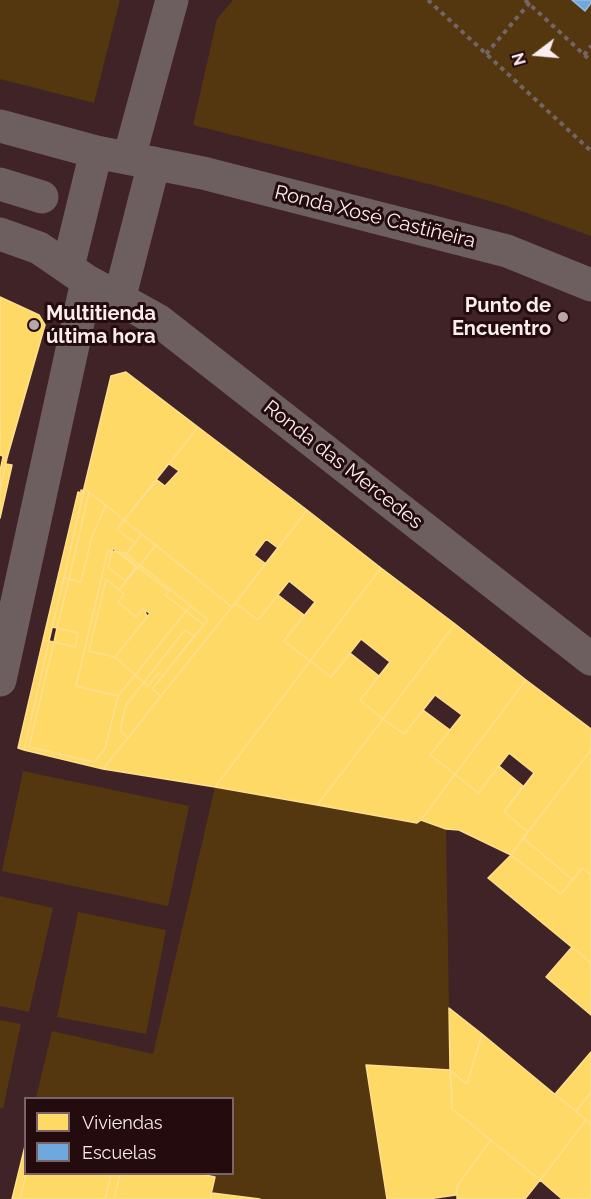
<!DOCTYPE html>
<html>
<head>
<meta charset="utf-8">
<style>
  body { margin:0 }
  #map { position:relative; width:591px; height:1199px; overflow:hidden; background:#3f2326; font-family:Raleway,sans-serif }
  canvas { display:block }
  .legend { position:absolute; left:24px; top:1097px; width:210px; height:78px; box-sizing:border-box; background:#230b0e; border:2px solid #796567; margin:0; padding:8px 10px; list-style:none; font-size:18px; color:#fbeced }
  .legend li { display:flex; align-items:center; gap:12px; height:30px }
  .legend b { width:30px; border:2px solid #796567 }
  .north { position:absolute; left:507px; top:24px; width:60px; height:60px; -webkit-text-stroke:4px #230b0e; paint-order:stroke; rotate:254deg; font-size:16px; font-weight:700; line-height:24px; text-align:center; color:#fbeced }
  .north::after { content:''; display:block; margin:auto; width:21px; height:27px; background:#fbeced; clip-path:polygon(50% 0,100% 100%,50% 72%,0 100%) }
</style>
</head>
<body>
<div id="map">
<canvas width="591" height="1199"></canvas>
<ul class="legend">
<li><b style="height:16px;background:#ffd966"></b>Viviendas</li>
<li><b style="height:16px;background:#6fa8dc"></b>Escuelas</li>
</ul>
<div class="north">N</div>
</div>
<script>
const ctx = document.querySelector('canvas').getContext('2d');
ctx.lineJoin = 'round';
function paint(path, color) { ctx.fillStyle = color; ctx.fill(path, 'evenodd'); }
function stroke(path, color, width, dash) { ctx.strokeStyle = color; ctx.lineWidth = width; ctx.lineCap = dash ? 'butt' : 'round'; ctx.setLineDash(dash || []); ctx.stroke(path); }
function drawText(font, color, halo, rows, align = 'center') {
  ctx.font = font + ' Raleway,sans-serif'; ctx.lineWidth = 6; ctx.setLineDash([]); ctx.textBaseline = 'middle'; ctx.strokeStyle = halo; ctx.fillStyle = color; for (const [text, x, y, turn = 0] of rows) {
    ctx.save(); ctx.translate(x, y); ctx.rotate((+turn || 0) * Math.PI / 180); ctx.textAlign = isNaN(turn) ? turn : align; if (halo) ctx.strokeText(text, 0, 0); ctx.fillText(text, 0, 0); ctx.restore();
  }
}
paint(new Path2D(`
  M0 0H120L94 103 0 79Z
  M233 0H591V236L507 206 433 185 193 125 217 19Z
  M23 771 189 806 168 906 2 871Z
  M215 787 417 823 421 820 446 829 450 1070 366 1065 387 1199H260L212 1193 215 1177 200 1174H232V1098H36L52 1031 153 1054Z
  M0 896 53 908 29 1012 0 1006Z
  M78 912 166 930 146 1034 57 1017Z
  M0 1020 21 1024 3 1109 0 1108Z`), '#54370f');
const homes = new Path2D(`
  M0 297 39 315 45 325 7 458 0 455Z
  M126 372 198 427 124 520 84 488 111 376Z
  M198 427 307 510 278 548 266 539 254 555 266 564 232 607 124 520 157 480 165 486 179 471 169 464Z
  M3 457 7 458 0 490V471Z
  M6 464 12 465 0 518V490Z
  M84 488 89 492 69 579 64 578Z
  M81 490 84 491 49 641 43 640 78 492 81 493Z
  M89 492 106 505 92 536 81 582 69 579Z
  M106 505 124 520 117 529 135 543 126 554 117 552 113 548 112 551 108 550 76 686 118 696 105 749 94 762 29 747 54 642 75 647 78 633 57 628 69 579 81 582 92 536Z
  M307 510 381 568 310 661 284 641 315 602 289 581 258 620 235 603Z
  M124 520 142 534 135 543 117 529Z
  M142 534 156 545 140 565 126 554Z
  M156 545 232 607 161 696 152 689 208 620 140 565Z
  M108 550 112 551 108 567 125 581 136 567 117 552 126 554 124 556 138 567 119 590 106 579 89 651 115 657 135 675 118 696 76 686Z
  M112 551 117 552 136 567 125 581 108 567Z
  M126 554 140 565 138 567 169 591 165 595 186 611 135 675 115 657 150 613 143 609 136 617 118 602 124 594 119 590 138 567 124 556Z
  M140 565 191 606 186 611 165 595 169 591 138 567Z
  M381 568 455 624 383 719 360 700 390 662 361 639 331 677 310 661Z
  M64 578 69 579 57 628 52 627Z
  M106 579 124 594 118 602 136 617 143 609 145 611 147 617 115 657 89 651Z
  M278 595 304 615 284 641 310 661 215 787 103 769 235 603 258 620Z
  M191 606 208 620 204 625 186 611Z
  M186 611 204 625 194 636 185 630 144 682 135 675Z
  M455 624 526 680 455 774 430 755 462 715 435 695 404 734 383 719Z
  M57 628 78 633 75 647 54 642Z
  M185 630 194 636 163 676 159 673 148 686 144 682Z
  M43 640 49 641 24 750 18 748Z
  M49 641 54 642 29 747 94 762 105 749 118 696 135 675 144 682 126 705 120 731 128 738 103 769 24 750Z
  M350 653 379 676 360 700 383 719 317 805 215 787 310 661 331 677Z
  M159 673 163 676 152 689 161 696 128 738 120 731 126 705 144 682 148 686Z
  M526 680 591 729V750L528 832 504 812 534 773 509 753 478 793 455 774Z
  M423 710 450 730 430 755 455 774 421 820 417 823 317 805 383 719 404 734Z
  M591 750V875L582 868 573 880 523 838Z
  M499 766 523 786 504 812 528 832 511 855 459 830 446 829 421 820 455 774 478 793Z
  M523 838 573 880 561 894 511 855Z
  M511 855 561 894 582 868 591 875V963L488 878Z
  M572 947 591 963V1015L546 977Z
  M449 1008 482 1034 467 1084 450 1070Z
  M482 1034 586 1120 540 1180 452 1109 451 1071 467 1084Z
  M591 1052V1092L576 1111 555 1094Z
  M366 1065 450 1070 452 1109 491 1140 457 1186 456 1195 428 1199H387Z
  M591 1092V1124L576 1111Z
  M586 1120 591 1124V1199H562L540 1180Z
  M491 1140 540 1180 525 1199H457V1186Z
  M26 1142V1174L20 1199H12Z
  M26 1174H111L105 1199H20Z
  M111 1174H120L114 1199H105Z
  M120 1174H200L215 1177 210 1199H114Z
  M212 1193 260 1199H210Z`);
paint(homes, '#ffd966');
stroke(homes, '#fedf8e', 1.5);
const schools = new Path2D(`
  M572 0H591V3L585 11Z`);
paint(schools, '#6fa8dc');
stroke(schools, '#99bce1', 1.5);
stroke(new Path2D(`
  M428 0 591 151
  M525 0 591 61
  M486 54 532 0
  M584 55 591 46`), '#736567', 4, [4.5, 4.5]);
stroke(new Path2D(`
  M0 126 96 152 203 173 507 251 591 285
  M129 158 172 0
  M0 184 42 197
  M0 234 39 248 87 281 159 321 591 659
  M68 267 96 152
  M119 300 154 163
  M0 680 87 281`), '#6d5e5f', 33);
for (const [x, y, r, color] of [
  [563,317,6,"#b9a6a7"],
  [34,325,6,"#b9a6a7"]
]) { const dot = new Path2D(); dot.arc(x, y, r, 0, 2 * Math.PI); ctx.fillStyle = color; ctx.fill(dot); stroke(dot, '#230b0e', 2); }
drawText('20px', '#fbeced', '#230b0e', [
  ["Ronda Xosé Castiñeira",375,217,14],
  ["Ronda das Mercedes",343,465,38]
]);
drawText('bold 20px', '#fbeced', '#230b0e', [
  ["Punto de",551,306],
  ["Encuentro",551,329],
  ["Multitienda",46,314,"left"],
  ["última hora",46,337,"left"]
], 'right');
</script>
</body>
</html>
